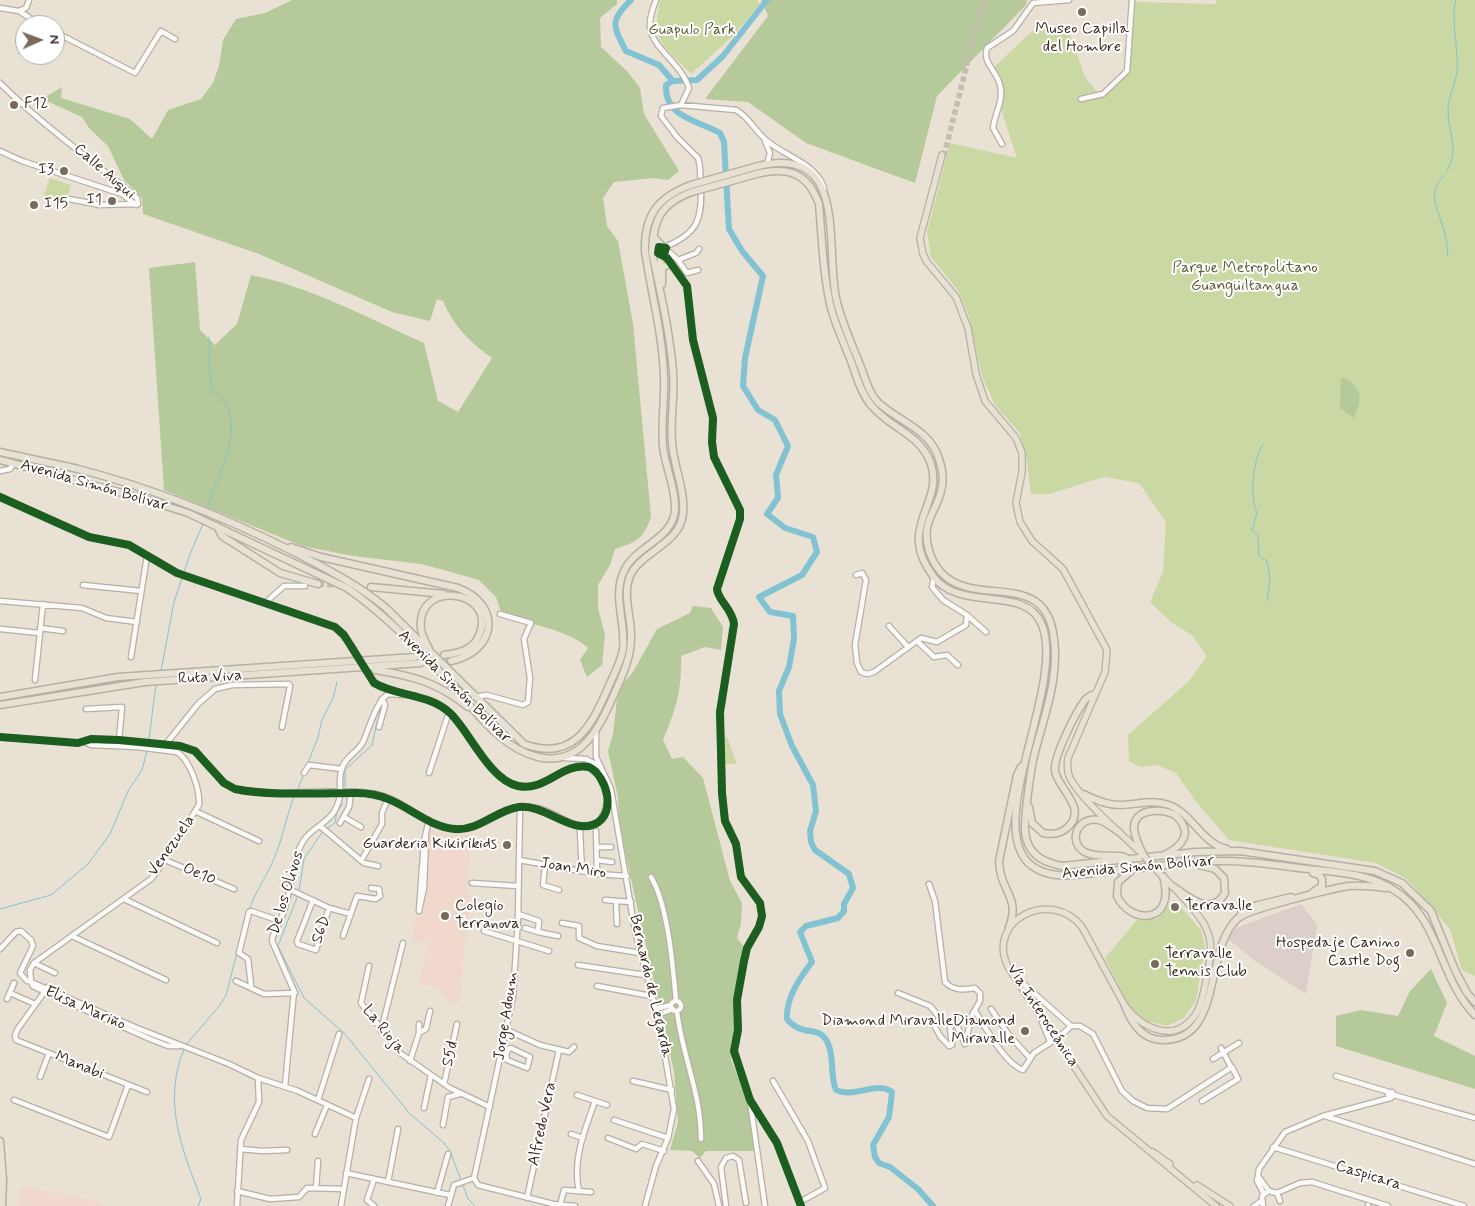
<!DOCTYPE html>
<html>
<head>
<meta charset="utf-8">
<style>
  body { margin:0 }
  #map { position:relative; width:1475px; height:1206px; overflow:hidden; background:#e9e1d3; font-family:Mynerve,sans-serif }
  canvas { display:block }
  .north { position:absolute; left:15px; top:15px; width:50px; height:50px; box-sizing:border-box; background:#fff; border:1px solid #b1aaa5; border-radius:50%; rotate:88deg; font-size:14px; font-weight:700; line-height:20px; text-align:center; color:#3b2a1e }
  .north::after { content:''; display:block; margin:auto; width:18px; height:22px; background:#786a5d; clip-path:polygon(50% 0,100% 100%,50% 72%,0 100%) }
</style>
</head>
<body>
<div id="map">
<canvas width="1475" height="1206"></canvas>
<div class="north">N</div>
</div>
<script>
const ctx = document.querySelector('canvas').getContext('2d');
ctx.lineJoin = 'round';
function paint(path, color) { ctx.fillStyle = color; ctx.fill(path, 'evenodd'); }
function stroke(path, color, width, dash) { ctx.strokeStyle = color; ctx.lineWidth = width; ctx.lineCap = dash ? 'butt' : 'round'; ctx.setLineDash(dash || []); ctx.stroke(path); }
function drawText(font, color, halo, rows, align = 'center') {
  ctx.font = font + ' Mynerve,sans-serif'; ctx.lineWidth = 4; ctx.setLineDash([]); ctx.textBaseline = 'middle'; ctx.strokeStyle = halo; ctx.fillStyle = color; for (const [text, x, y, turn = 0] of rows) {
    ctx.save(); ctx.translate(x, y); ctx.rotate((+turn || 0) * Math.PI / 180); ctx.textAlign = isNaN(turn) ? turn : align; if (halo) ctx.strokeText(text, 0, 0); ctx.fillText(text, 0, 0); ctx.restore();
  }
}
paint(new Path2D(`
  M429 828 453 836 470 834 467 894 471 895 460 995 456 1006 440 993V988L419 983 427 943 411 941 415 917 419 918 423 915Z
  M22 1186 101 1202 100 1206H18Z`), '#f1d8cc');
paint(new Path2D(`
  M1301 904 1317 925 1306 994 1257 962 1228 939 1236 928Z`), '#dccec8');
paint(new Path2D(`
  M660 0H757L760 4 733 36 691 74C663 44 651 43 660 0Z
  M1216 0H1475V976L1462 970 1450 929 1407 879 1376 863 1229 840 1197 803 1176 773 1157 765 1140 767 1129 761 1128 735 1188 682 1207 657 1192 635 1172 623 1150 602 1163 572 1166 522 1139 483 1104 477 1049 494H1031L1027 462 1020 433 995 405 982 376 968 313 957 289 931 257 927 233 950 143 1017 158 1001 109 995 66 1039 25 1070 35 1085 77 1102 98 1130 70 1135 2 1216 4Z
  M50 178 71 185 65 205 43 198Z
  M723 737H727L737 764H724Z
  M1174 899 1201 930 1205 947 1196 1000 1184 1018 1167 1026 1147 1021 1132 1011 1105 958 1137 920 1157 919Z`), '#cad9a3');
paint(new Path2D(`
  M292 0H617V4L600 18 601 47 628 72 640 88 644 114 679 171 668 180 653 178 614 182 603 198 607 226 618 241 633 324 651 517C643 539 637 542 615 549L610 565 598 585V608L605 635 602 665 587 677 580 660 588 648C568 629 528 625 502 614L496 597 479 580 422 564 353 556 302 546 164 490 149 268 195 262 200 330 215 345 237 324 251 275C311 287 368 318 424 343L438 401 458 412 492 358C470 342 454 327 443 301L437 299 430 321 392 312 259 254 143 214 142 198 124 180 108 146 89 128 82 117 42 99 62 87 61 98 130 119 152 139 168 110 201 99 213 83 219 66 223 40 236 19 265 13Z
  M761 0H1027L1026 5 937 96 915 183 806 143 748 102 705 99 768 16Z
  M1341 377C1363 386 1363 398 1354 418L1340 408Z
  M693 606 711 608 723 627 721 650 705 647 681 656C682 690 676 709 663 740L672 759 683 757 703 778 730 881 742 903 741 923 737 938 743 946 734 1007 737 1032 731 1060 748 1101 754 1151H706L700 1158 692 1151 670 1150 678 1122 674 1072 619 825 618 797 608 751 613 734 617 699 623 684 633 672 657 629 690 613Z
  M1431 969 1447 1003 1434 1036 1475 1056V1089L1336 1046V1016L1361 1010 1398 1016 1410 991Z`), '#b6c99a');
stroke(new Path2D(`
  M1446 172C1460 153 1449 133 1448 113 1447 100 1455 85 1457 72 1459 50 1450 16 1456 0
  M1443 176C1428 195 1436 204 1442 224 1446 234 1447 245 1448 256
  M1263 444C1253 460 1249 496 1257 513L1252 530 1258 536 1259 556 1267 561 1270 578 1267 601
  M207 510C215 478 236 450 230 415 228 400 215 398 212 387 208 372 210 353 209 337
  M161 671 174 602 190 554 203 524
  M148 747 156 684
  M308 763 318 737 322 720 333 698 337 682
  M345 787V770L372 745 377 722
  M297 791 304 774
  M326 829 335 823 337 811 343 804
  M299 891 304 859 323 831
  M298 895 278 946 304 998 344 1033 410 1114 443 1142 450 1151 468 1199 475 1206
  M0 909 51 895 88 864 110 834 128 791 142 770 147 751
  M249 911C254 893 266 878 273 861 283 839 286 816 295 794
  M185 1046 220 1005 226 995 237 953
  M184 1049C162 1103 182 1148 201 1199L198 1206`), '#81c2d3', 1);
stroke(new Path2D(`
  M631 0C609 21 613 26 626 51L659 65 673 81 666 85C664 118 698 120 720 133L724 142 729 229 742 251 763 276 745 358 743 386 758 410 775 420 788 446 776 475 778 498 767 514 785 528 813 537 817 552 802 575 759 597 770 612 793 616 794 639 789 667 779 691 780 714 792 746 813 785 816 811 810 831 811 842 815 850 849 874 853 888 844 904V911L838 918 806 926 800 932 812 962C799 979 786 998 787 1019 801 1036 816 1027 824 1037 836 1051 829 1075 836 1090 854 1099 877 1080 892 1092L889 1117 873 1145 875 1157 879 1163 890 1167 918 1189 933 1206
  M673 81 697 80 723 56 767 0`), '#81c2d3', 6);
stroke(new Path2D(`
  M944 156 983 0`), '#c6bcaf', 5.5, [5.5, 3]);
stroke(new Path2D(`
  M318 584 339 585
  M415 657 444 655
  M421 663 451 661`), '#c6bcaf', 6, [6, 3]);
const minor = new Path2D(`
  M656 0C653 9 649 17 650 27 652 48 681 63 689 88L681 105
  M0 8 19 11 26 8 29 0
  M19 11 41 25
  M55 32 135 73 161 31 175 39
  M0 83C42 125 91 159 137 198L138 204 136 205 122 194 22 161 0 151
  M1081 99 1103 94 1127 71 1132 0
  M765 141 770 153 767 164
  M1002 144 993 128C995 112 1004 101 1000 85 997 71 982 63 987 48L1013 31 1033 3 1069 0
  M69 199 100 205 135 204
  M665 247C698 233 702 220 701 186 700 177 701 166 698 158L677 137 661 116 663 108 681 105 736 110C748 116 755 131 766 140 784 156 816 163 824 188
  M666 249 678 260 696 253 699 249
  M664 254 666 248 659 247 658 253 667 258 687 286 693 340 713 418 712 442 714 457 740 510V519L717 589C718 601 732 608 734 624L720 712 722 793 725 821 736 844 741 877 760 903 762 916 759 927 747 948 744 961 737 1000 738 1030 734 1051 750 1100 777 1143 801 1206
  M678 260 687 273 698 270
  M0 471 10 469 13 464
  M0 497 89 537 129 545 177 573 335 627 352 646
  M856 575 862 573 866 580 855 645 857 663 861 672 867 674 874 672 921 638 937 642 966 625 967 615 943 600 932 587 934 577
  M83 585 141 591
  M0 601 82 608 106 618 137 622
  M265 603 284 586H305
  M967 615 986 632
  M889 626 908 647
  M40 628 63 631
  M1 629 39 633
  M917 641 934 657 947 655 958 665
  M131 657 147 556
  M35 680 43 604
  M474 697 487 695 523 705 528 702 530 678 524 639 531 623 500 614
  M86 709 122 707 119 740
  M379 727 385 705 382 699
  M596 733V757L611 789 635 931 659 1021 674 1109 668 1138 656 1166 645 1206
  M0 737 78 743 91 739 119 740 180 746 195 751 224 783 235 789C280 799 331 786 376 794 406 800 428 830 459 829 486 829 504 804 531 807 556 809 570 832 596 824 603 818 606 810 607 801 609 782 594 760 573 767 551 774 536 795 510 783 484 772 468 723 443 707 423 694 383 695 370 677
  M166 744 198 704 215 689 232 685 289 684 290 686 282 727
  M565 758 586 759 599 766
  M304 773 309 765 342 769
  M429 773 449 712
  M197 812 259 841
  M344 817 361 827
  M340 823 349 807 351 793
  M320 826 364 863 378 866
  M580 831 582 871
  M596 831 597 874
  M597 847H611
  M165 860 234 889
  M519 860 597 874 627 876
  M597 860 612 862
  M361 861 382 824V813L388 798
  M545 865 543 885 559 890
  M651 877C668 905 673 967 676 1001
  M472 883 518 886
  M291 890 329 908 351 914
  M124 899 217 943
  M313 900 297 941 298 944 316 950 329 908
  M605 900 631 902
  M616 901 617 924
  M419 911 424 841 429 820
  M419 911 424 888 426 837
  M518 914 539 921 538 932 558 936
  M562 923 579 926V938L597 946 640 953
  M525 928 538 932
  M484 931 549 951
  M72 936 166 980
  M343 936 357 896 376 899 380 896 379 889 371 888
  M0 949 16 932 21 931 31 940 33 946 20 973 27 981H31
  M34 963 55 973
  M578 965 645 975
  M369 966 361 1003 400 1053 450 1088 490 1107
  M1016 977 1071 1026
  M236 981 264 994 295 993
  M31 982 30 970 34 963 151 879 158 870 199 805C200 789 190 760 177 752L137 747 91 745 85 742
  M31 982 137 1028 229 1064 258 1078 298 1091 356 1118
  M31 982 33 986 45 992 150 1039 168 1046H179
  M251 985 248 959 239 953 249 912 251 911 280 921
  M597 986 651 996
  M48 987 17 1030 15 1036 16 1040 147 1092
  M10 993 35 1004
  M898 993 930 1006 940 1018 934 1025 940 1036 949 1046 952 1045 950 1028 953 1024 957 1026 965 1044 972 1015 980 1001V993L975 988C963 990 954 991 945 982L935 901 929 884
  M7 999 14 983
  M671 1006a5 5 0 1 1 10 0a5 5 0 1 1-10 0Z
  M655 1009 671 1005
  M991 1009 1009 1035 1030 1058
  M677 1011C682 1056 701 1092 701 1139
  M975 1011C986 1028 1005 1064 1023 1070L1034 1053 1059 1037 1071 1026
  M657 1015 673 1009
  M1042 1022 1050 1042
  M1071 1026H1080L1093 1034 1122 1091 1133 1101 1147 1108 1167 1109 1232 1067 1238 1079 1202 1101
  M507 1030 540 1045 569 1052 574 1047
  M381 1031 403 943
  M419 1033 426 1029 430 1011
  M1221 1048 1231 1067
  M501 1053 506 1055 507 1060 527 1068 530 1057 511 1048 508 1049 506 1055
  M1213 1059 1239 1043
  M410 1061 419 1033V1024
  M1336 1076 1389 1092
  M40 1077 49 1053
  M633 1081 672 1090
  M773 1081 808 1141 825 1188 800 1202
  M444 1084 457 1024
  M285 1086 294 991 272 941C273 932 278 925 282 916 292 893 291 859 304 840 312 828 326 824 334 812 346 790 336 785 342 768 346 756 357 753 363 742 368 731 378 697 389 694L403 695
  M577 1095 607 1105
  M1394 1095 1391 1098 1388 1095 1392 1092 1394 1095 1475 1118
  M14 1100 109 1137 128 1085
  M318 1100 339 1034
  M750 1101 765 1206
  M424 1108 431 1075
  M1325 1116 1475 1164
  M614 1120 668 1138
  M443 1125 448 1097 460 1094
  M315 1134 327 1105
  M571 1134 583 1138
  M608 1138 636 1149 642 1144 664 1151
  M1273 1147 1464 1206
  M240 1149 263 1151 287 1150
  M698 1161 714 1184 719 1206
  M346 1173 450 1195
  M1258 1176 1269 1191
  M474 1178 513 997 518 919 520 807
  M474 1178 478 1185 553 1204 575 1206
  M374 1179 367 1200 374 1206
  M388 1182 398 1129
  M316 1188 318 1161
  M237 1191 270 1199 299 1197 307 1188 343 1189
  M579 1191C572 1159 585 1130 595 1101
  M437 1193 448 1154
  M1277 1193 1300 1183 1312 1182 1388 1206
  M1264 1194 1257 1181 1259 1169 1285 1132 1323 1116 1390 1098
  M527 1198 559 1050
  M560 1205 564 1190 591 1192
  M237 1206 241 1140 259 1102 258 1078
  M341 1206 356 1118 369 1079
  M448 1206 454 1185 474 1178
  M726 1206 721 1167 726 1158 733 1156 739 1160 746 1203
  M1254 1206 1261 1201
  M1263 1206 1262 1196 1269 1191 1277 1193 1280 1201
  M1368 1206V1205`);
const major = new Path2D(`
  M942 155 920 238 923 254 927 262 956 297 968 328 976 374 985 401 1016 438 1022 453V472L1016 503 1020 522 1032 541 1063 569 1107 650 1105 672 1068 758C1067 765 1067 772 1070 778 1081 800 1122 834 1141 853
  M1163 876C1176 891 1202 914 1208 933 1213 946 1210 961 1207 975 1205 987 1203 1001 1197 1012 1177 1045 1144 1030 1125 1006L1082 927C1052 888 985 919 1008 967L1107 1116 1216 1206
  M1153 1152 1170 1164
  M1197 1185 1230 1206`);
const highway = new Path2D(`
  M758 166C849 144 825 245 836 298 841 322 853 346 862 370 866 382 871 397 881 405 901 422 931 431 939 459 942 468 944 481 941 491 939 502 931 513 928 524 923 542 932 566 946 577 980 605 1042 572 1053 632 1061 675 1044 716 1034 756 1030 774 1028 792 1026 810 1025 822 1023 834 1029 846 1036 859 1048 863 1062 866L1196 852 1240 851 1375 871 1402 883 1431 911 1455 970 1467 993 1475 1002
  M760 173C790 167 808 174 819 204 822 238 823 275 831 308 836 327 845 345 852 364 857 378 861 393 871 405 889 428 921 434 931 464 944 505 896 527 933 576 961 614 1025 583 1042 625 1066 686 981 827 1032 866 1039 871 1048 874 1056 875 1074 877 1092 873 1109 871 1146 868 1183 862 1220 861 1247 860 1273 865 1299 868 1331 872 1366 872 1394 890 1440 918 1438 977 1475 1015
  M653 236 662 246
  M660 273 661 254
  M662 284V268L671 263
  M0 452C26 458 52 463 78 469 152 488 224 517 292 551 325 568 357 584 386 608L524 744C573 762 591 727 608 688 613 676 621 662 623 649 626 623 612 596 624 571 635 546 674 539 675 509 676 488 665 467 663 446 661 423 665 400 664 378 663 336 651 292 645 251 644 215 658 197 691 185
  M0 460 141 498 188 513 347 588C383 613 414 645 444 676 470 703 498 748 538 757 583 767 601 724 616 690 623 674 631 657 631 638 632 618 622 596 630 576 641 551 681 544 683 513 685 489 674 467 672 443 670 419 675 396 673 372 670 332 660 291 652 252 653 220 661 203 692 192
  M217 526 222 536 280 573 318 584
  M291 547 321 557 458 588C503 605 496 652 451 661
  M371 587 444 594
  M430 651C427 644 422 637 421 629 415 579 496 589 480 633 474 650 460 653 444 655
  M375 670C413 676 437 682 468 707
  M0 697 118 677 415 657
  M0 705 145 682 421 663
  M1083 794C1095 799 1106 805 1119 805 1136 805 1152 799 1169 805 1193 814 1201 843 1227 849
  M1029 807 1032 823 1043 833C1053 835 1061 834 1068 827 1088 808 1058 789 1055 771 1053 757 1076 712 1085 700 1088 697 1091 695 1095 694
  M1119 832C1113 828 1106 822 1099 820 1077 815 1066 844 1087 853 1098 858 1113 854 1125 857
  M1144 856C1140 848 1135 839 1134 829 1133 808 1161 808 1175 815 1193 831 1184 845 1166 854
  M1131 871 1118 882 1117 896C1130 925 1177 925 1163 876
  M1313 873 1319 875 1322 879V886L1313 892
  M1171 885C1187 896 1211 918 1225 893L1224 878 1215 869 1199 865
  M1240 917 1242 911 1250 907 1291 897
  M1009 927C1021 897 1000 892 999 861L1017 775 1021 767
  M1125 1006C1131 1022 1141 1039 1161 1040 1225 1042 1202 951 1238 918 1249 909 1331 889 1348 886 1361 885 1373 886 1386 888
  M0 1141 3 1180 2 1206`);
stroke(minor, '#b6afa5', 7);
stroke(major, '#b6afa5', 8);
stroke(highway, '#b6afa5', 9);
stroke(minor, '#fcfaf8', 4.5);
stroke(major, '#e7e1d4', 5.5);
stroke(highway, '#e7e1d4', 6);
const minorBridge = new Path2D(`
  M352 646 370 677`);
const majorBridge = new Path2D(`
  M1144 856 1162 876`);
const highwayBridge = new Path2D(`
  M691 185 758 166
  M692 192 760 173`);
stroke(minorBridge, '#b6afa5', 7, []);
stroke(majorBridge, '#b6afa5', 8, []);
stroke(highwayBridge, '#b6afa5', 9, []);
stroke(minorBridge, '#fcfaf8', 4.5);
stroke(majorBridge, '#e7e1d4', 5.5);
stroke(highwayBridge, '#e7e1d4', 6);
stroke(new Path2D(`
  M664 254 666 248 659 247 658 253 667 258 687 286 693 340 713 418 712 442 714 457 740 510V519L717 589C718 601 732 608 734 624L720 712 722 793 725 821 736 844 741 877 760 903 762 916 759 927 747 948 744 961 737 1000 738 1030 734 1051 750 1100 777 1143 801 1206
  M0 497 89 537 129 545 177 573 335 627 344 635 374 683C398 697 430 693 451 714 470 733 490 780 518 786 546 792 562 762 589 767 607 776 617 814 595 824 571 835 546 804 519 807 496 810 479 831 455 829 420 826 401 793 357 793 322 793 267 796 235 789L224 783 195 751 180 746 119 740 91 739 78 743 0 737`), '#1b5e20', 8);
for (const [x, y, r, color] of [
  [1082,12,5,"#786a5d"],
  [14,105,5,"#786a5d"],
  [64,171,5,"#786a5d"],
  [112,201,5,"#786a5d"],
  [34,205,5,"#786a5d"],
  [507,845,5,"#786a5d"],
  [1175,907,5,"#786a5d"],
  [445,916,5,"#786a5d"],
  [1410,953,5,"#786a5d"],
  [1155,964,5,"#786a5d"],
  [1025,1031,5,"#786a5d"]
]) { const dot = new Path2D(); dot.arc(x, y, r, 0, 2 * Math.PI); ctx.fillStyle = color; ctx.fill(dot); stroke(dot, '#fff', 2); }
drawText('16px', '#3b2a1e', '#fff', [
  ["Museo Capilla",1082,30,"center"],
  ["del Hombre",1082,48,"center"],
  ["F12",24,105],
  ["I3",54,171,"right"],
  ["I1",102,201,"right"],
  ["I15",44,205],
  ["Guarderia Kikirikids",497,845,"right"],
  ["Colegio",455,907],
  ["Terranova",455,925],
  ["Terravalle",1185,907],
  ["Hospedaje Canino",1400,944,"right"],
  ["Castle Dog",1400,962,"right"],
  ["Terravalle",1165,955],
  ["Tennis Club",1165,973],
  ["Diamond MiravalleDiamond",1015,1022,"right"],
  ["Miravalle",1015,1040,"right"]
], 'left');
drawText('16px', '#5e5d3a', '#fff', [
  ["Guapulo Park",692,31],
  ["Parque Metropolitano",1245,269],
  ["Guangüiltangua",1245,287]
]);
drawText('16px', '#3b2a1e', '#fff', [
  ["Calle Auqui",104,172,41],
  ["Avenida Simón Bolívar",94,486,16],
  ["Ruta Viva",210,678,-3],
  ["Avenida Simón Bolívar",454,687,45],
  ["Venezuela",172,846,-55],
  ["Avenida Simón Bolívar",1138,868,-5],
  ["Joan Miro",573,869,9],
  ["Oe10",199,875,23],
  ["De los Olivos",287,893,-73],
  ["S6D",322,930,-71],
  ["Bernardo de Legarda",650,986,77],
  ["Elisa Mariño",85,1009,24],
  ["Jorge Adoum",507,1016,-81],
  ["Vía Interoceánica",1042,1016,57],
  ["La Rioja",383,1030,51],
  ["S5d",451,1054,-78],
  ["Manabi",79,1066,22],
  ["Alfredo Vera",543,1124,-78],
  ["Caspicara",1368,1176,17]
]);
</script>
</body>
</html>
